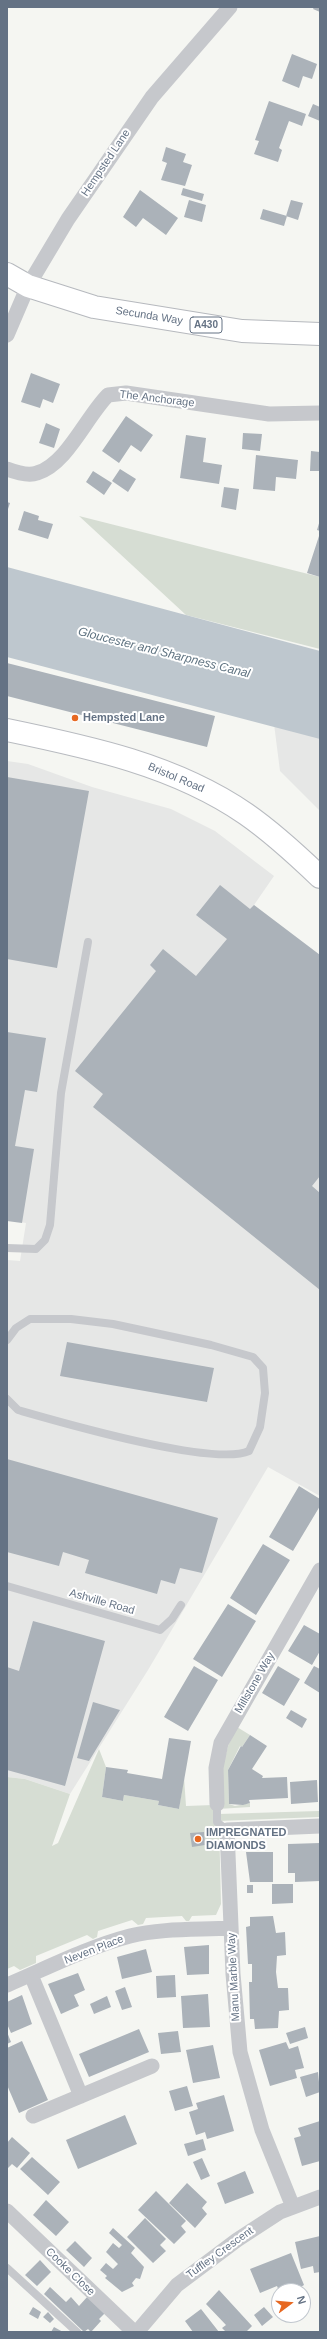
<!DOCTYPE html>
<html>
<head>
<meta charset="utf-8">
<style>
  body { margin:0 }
  #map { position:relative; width:327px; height:2339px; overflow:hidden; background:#f5f6f2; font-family:Arial,sans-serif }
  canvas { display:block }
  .frame { position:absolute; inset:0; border:8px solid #647284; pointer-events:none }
  .north { position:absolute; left:271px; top:2283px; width:40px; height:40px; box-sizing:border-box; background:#fff; border:1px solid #c1c7ce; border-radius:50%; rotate:74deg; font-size:11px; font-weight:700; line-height:16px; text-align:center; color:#647284 }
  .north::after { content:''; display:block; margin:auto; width:14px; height:18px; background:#e76821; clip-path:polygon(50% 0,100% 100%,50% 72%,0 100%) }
</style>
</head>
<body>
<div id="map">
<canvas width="327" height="2339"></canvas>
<div class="frame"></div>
<div class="north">N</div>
</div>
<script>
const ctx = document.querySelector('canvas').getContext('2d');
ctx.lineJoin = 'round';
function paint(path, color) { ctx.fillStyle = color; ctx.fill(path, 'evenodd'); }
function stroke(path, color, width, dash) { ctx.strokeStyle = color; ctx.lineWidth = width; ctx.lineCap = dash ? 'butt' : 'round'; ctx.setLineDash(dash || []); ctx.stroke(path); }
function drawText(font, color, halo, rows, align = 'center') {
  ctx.font = font + ' Arial,sans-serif'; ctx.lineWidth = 4; ctx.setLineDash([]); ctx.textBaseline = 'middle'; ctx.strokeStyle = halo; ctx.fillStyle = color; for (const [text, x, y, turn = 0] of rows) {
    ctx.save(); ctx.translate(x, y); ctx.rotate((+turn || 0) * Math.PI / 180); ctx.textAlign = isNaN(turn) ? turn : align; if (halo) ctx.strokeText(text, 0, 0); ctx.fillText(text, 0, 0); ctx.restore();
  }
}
paint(new Path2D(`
  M274 724 320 736V811L280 771Z
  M7 761 28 764 92 787 171 809 215 831 274 876 254 905 320 955V1496L268 1467 148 1670 70 1794 25 1779 7 1777V1260L20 1261 26 1223 7 1220Z`), '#e6e7e6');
paint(new Path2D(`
  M79 516 320 577V649L186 615Z
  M237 1727 250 1735 242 1747 240 1746 228 1770 229 1804 235 1806 250 1803V1807L218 1809V1814L319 1811V1817L219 1821 221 1904 216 1915 192 1916 189 1921H186L182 1916 146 1918 143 1924 138 1925 132 1920 98 1931 97 1937 93 1939 87 1935 36 1956V1963L20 1970 14 1966 7 1969V1777L25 1779 70 1794 52 1846 58 1843 99 1749 106 1767 102 1797 123 1801 124 1795 159 1801 158 1805 179 1809 184 1777 186 1806 213 1805 228 1746Z`), '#d6ddd3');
paint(new Path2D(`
  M7 567 320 651V739L7 657Z`), '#bec7ce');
paint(new Path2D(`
  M314 7H320V12L313 9Z
  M292 54 317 64 312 79 303 76 299 88 282 81Z
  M269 101 306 114 302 126 289 121 279 148 282 150 278 162 254 154 259 141 255 140Z
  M313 104 320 107V121L308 116Z
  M166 147 186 154 183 162 192 165 185 186 161 180 167 163 162 161Z
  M183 188 204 194 202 201 181 195Z
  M140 190 178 218 166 235 143 218 136 227 123 217Z
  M189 200 206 205 202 222 184 217Z
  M291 200 303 203 298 220 286 216Z
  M263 209 287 216 284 226 260 219Z
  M31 373 60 384 53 403 43 399 40 408 21 402Z
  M126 416 153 435 141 452 131 445 119 463 102 451Z
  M46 423 60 429 54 448 39 443Z
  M243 433 262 434 260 451 242 449Z
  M186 435 206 438 203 462 222 465 219 484 180 478Z
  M311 451 320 452V471H310Z
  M256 455 298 460 296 479 276 477 275 491 253 489Z
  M120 469 136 479 128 492 112 481Z
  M93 471 112 483 104 495 86 482Z
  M224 487 239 489 236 510 221 507Z
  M7 502 10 503 7 512Z
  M24 511 39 516 38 520 53 524 48 539 18 530Z
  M320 520V531L317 530Z
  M319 536H320V577L307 573Z
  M7 663 215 716 207 747 7 696Z
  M7 777 89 791 57 968 7 959Z
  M220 885 250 909 254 905 320 955V1176L312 1186 320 1193V1290L93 1107 103 1094 75 1071 156 971 150 965 163 949 196 976 227 939 196 915Z
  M7 1032 46 1038 37 1092 25 1090 15 1146 34 1149 22 1223 7 1221Z
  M67 1342 214 1368 207 1402 60 1376Z
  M7 1459 218 1518 202 1573 180 1568 175 1584 161 1580 157 1594 85 1573 89 1560 63 1552 59 1566 7 1552Z
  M299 1486 320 1499V1506L293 1551 269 1537Z
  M263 1544 290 1560 256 1615 230 1598Z
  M228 1604 256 1621 222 1677 193 1659Z
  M33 1621 105 1641 65 1786 7 1770V1667L19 1671Z
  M304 1625 320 1634V1651L312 1665 288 1651Z
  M194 1666 218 1680 188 1731 164 1717Z
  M278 1666 300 1679 284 1706 262 1693Z
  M314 1666 320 1669V1693L304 1683Z
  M93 1702 120 1710 89 1761 77 1758Z
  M291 1710 307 1719 302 1728 286 1718Z
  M250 1735 267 1746 252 1769 263 1776 262 1778 287 1777 288 1798 249 1800 250 1803 243 1805 229 1804 228 1770 241 1746 242 1747Z
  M169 1738 191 1741 179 1809 158 1805 159 1801 124 1795 123 1801 102 1797 106 1767 128 1770 127 1773 162 1779Z
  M317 1780 318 1802 291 1804 290 1782Z
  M204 1832 205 1845 192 1847 190 1833Z
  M320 1843V1881L295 1882V1873H288V1844Z
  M246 1852H273V1882H250Z
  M272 1884H293V1903L272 1904Z
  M247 1885H253V1893H247Z
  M273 1916 276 1933 285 1932 286 1955 277 1956 276 1972 278 1988H288L289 2010 279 2011 278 2028 255 2029 254 2019H250L249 1982H252V1964H248L246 1927 250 1926V1917Z
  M209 1945V1974L187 1975 184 1947Z
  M146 1949 152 1972 122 1979 117 1957Z
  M78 1973 85 1990 74 1995 79 2006 61 2014 48 1984Z
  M175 1975 176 1997 157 1998 156 1976Z
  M125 1987 132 2007 122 2010 115 1991Z
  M208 1994 210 2027 183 2028 181 1996Z
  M22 1995 32 2024 11 2033 7 2024V2002Z
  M107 1996 111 2007 94 2014 90 2004Z
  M305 2027 308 2038 290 2044 286 2033Z
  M139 2029 149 2052 89 2077 79 2054Z
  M178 2031 181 2052 161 2054 158 2033Z
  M7 2032 11 2042 7 2044Z
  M22 2041 48 2100 19 2113 7 2085V2048Z
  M286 2042 289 2049 298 2046 304 2068 295 2070 297 2078 270 2086 259 2050Z
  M213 2045 220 2078 193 2083 186 2050Z
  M318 2072 320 2092 306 2097 300 2077Z
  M187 2086 193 2106 175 2111 169 2091Z
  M224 2095 234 2131 207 2139 205 2132 196 2135 189 2112 198 2109 196 2103Z
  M125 2115 137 2144 78 2169 66 2140Z
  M320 2121V2161L302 2166 294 2138 301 2136 298 2128Z
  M12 2137 30 2153 17 2168 12 2164 7 2169V2143Z
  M203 2139 206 2150 188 2156 184 2144Z
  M32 2157 60 2182 48 2195 20 2169Z
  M202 2158 210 2176 201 2180 193 2162Z
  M245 2171 254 2193 225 2204 217 2183Z
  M187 2183 207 2202 202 2208 207 2214 195 2228 169 2203Z
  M156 2191 186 2221 181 2226 186 2232 174 2244 138 2210Z
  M46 2200 69 2222 56 2236 33 2215Z
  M145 2218 166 2239 160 2245 166 2251 153 2263 127 2237Z
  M113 2228 135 2248 131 2253 144 2267 140 2279 136 2278 132 2283 134 2286 122 2292 105 2278 107 2276 100 2270 106 2263 113 2269 118 2264 106 2252 113 2243 119 2248 122 2245 109 2233Z
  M320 2236V2272L314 2273 313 2266 301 2269 295 2242Z
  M75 2241 92 2258 84 2267 66 2250Z
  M291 2253 304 2285 299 2288 301 2291H279L277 2286 260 2293 250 2269Z
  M40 2260 51 2272 37 2286 25 2275Z
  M50 2287 66 2302 71 2297 79 2306 88 2296 105 2313 99 2319 101 2321 91 2332 88 2329 84 2332 44 2294Z
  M219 2290 252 2326 246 2332H226L222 2328 226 2325 206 2304Z
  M33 2307 41 2312 38 2319 29 2314Z
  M264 2307 273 2317 262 2326 254 2315Z
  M201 2309 219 2332H193L185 2321Z
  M48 2312 54 2319 50 2323 43 2317Z
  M54 2327 63 2332H51Z`), '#abb2b9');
const secondary = new Path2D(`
  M7 730C89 747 175 765 246 814 272 832 297 855 320 877`);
const primary = new Path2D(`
  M7 274 28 286 94 307 242 331 320 334`);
stroke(secondary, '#b8bbc0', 24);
stroke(primary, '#b6b9be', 24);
stroke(new Path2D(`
  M7 1248 36 1249 45 1240 50 1225 61 1093 88 942
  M7 1340 16 1328 30 1319H71L113 1324 211 1345 253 1357 263 1368 265 1393 260 1427 249 1451C214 1467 60 1422 18 1410L7 1399
  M7 1586 160 1630 172 1619 181 1605
  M217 1804V1822L227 1830
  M7 2268 77 2332`), '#c6c8cc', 8);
stroke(new Path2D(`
  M7 335 28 286 68 219 152 97 230 7
  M7 469C15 472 29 476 37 473 67 464 86 417 108 395L126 393 269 414 320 413
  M217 1804 216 1768 221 1743 320 1570
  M31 1975 81 2096
  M7 1985C47 1968 88 1947 130 1936 162 1928 198 1930 231 1928
  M33 2116 152 2066
  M293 2207 262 2130 240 2052 233 1974 227 1830 320 1826
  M7 2211 134 2332
  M137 2332 177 2285 237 2240 280 2212 320 2197`), '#c6c8cc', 15);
stroke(secondary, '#fff', 22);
stroke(primary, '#fff', 22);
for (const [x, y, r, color] of [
  [75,718,4,"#e76821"],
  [198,1839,4,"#e76821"]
]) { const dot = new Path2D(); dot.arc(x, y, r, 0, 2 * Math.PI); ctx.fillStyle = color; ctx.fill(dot); stroke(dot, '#fff', 1.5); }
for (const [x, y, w] of [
  [206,325,32]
]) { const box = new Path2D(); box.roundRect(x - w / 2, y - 8, w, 16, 3); ctx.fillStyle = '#fff'; ctx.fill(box); stroke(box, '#647284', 1); }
drawText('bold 10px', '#647284', null, [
  ["A430",206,325]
]);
drawText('11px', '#647284', '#fff', [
  ["Hempsted Lane",106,163,-56],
  ["Secunda Way",149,316,9],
  ["The Anchorage",157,399,7],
  ["Bristol Road",176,778,23],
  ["Ashville Road",102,1602,16],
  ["Millstone Way",255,1683,-60],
  ["Neven Place",94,1950,-21],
  ["Manu Marble Way",234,1977,-93],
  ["Tuffley Crescent",220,2253,-36],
  ["Cooke Close",70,2272,44]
]);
drawText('bold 11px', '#647284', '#fff', [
  ["Hempsted Lane",83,718],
  ["IMPREGNATED",206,1833],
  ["DIAMONDS",206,1846]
], 'left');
drawText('italic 12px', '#5f7381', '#fff', [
  ["Gloucester and Sharpness Canal",164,653,14]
]);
</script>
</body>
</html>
